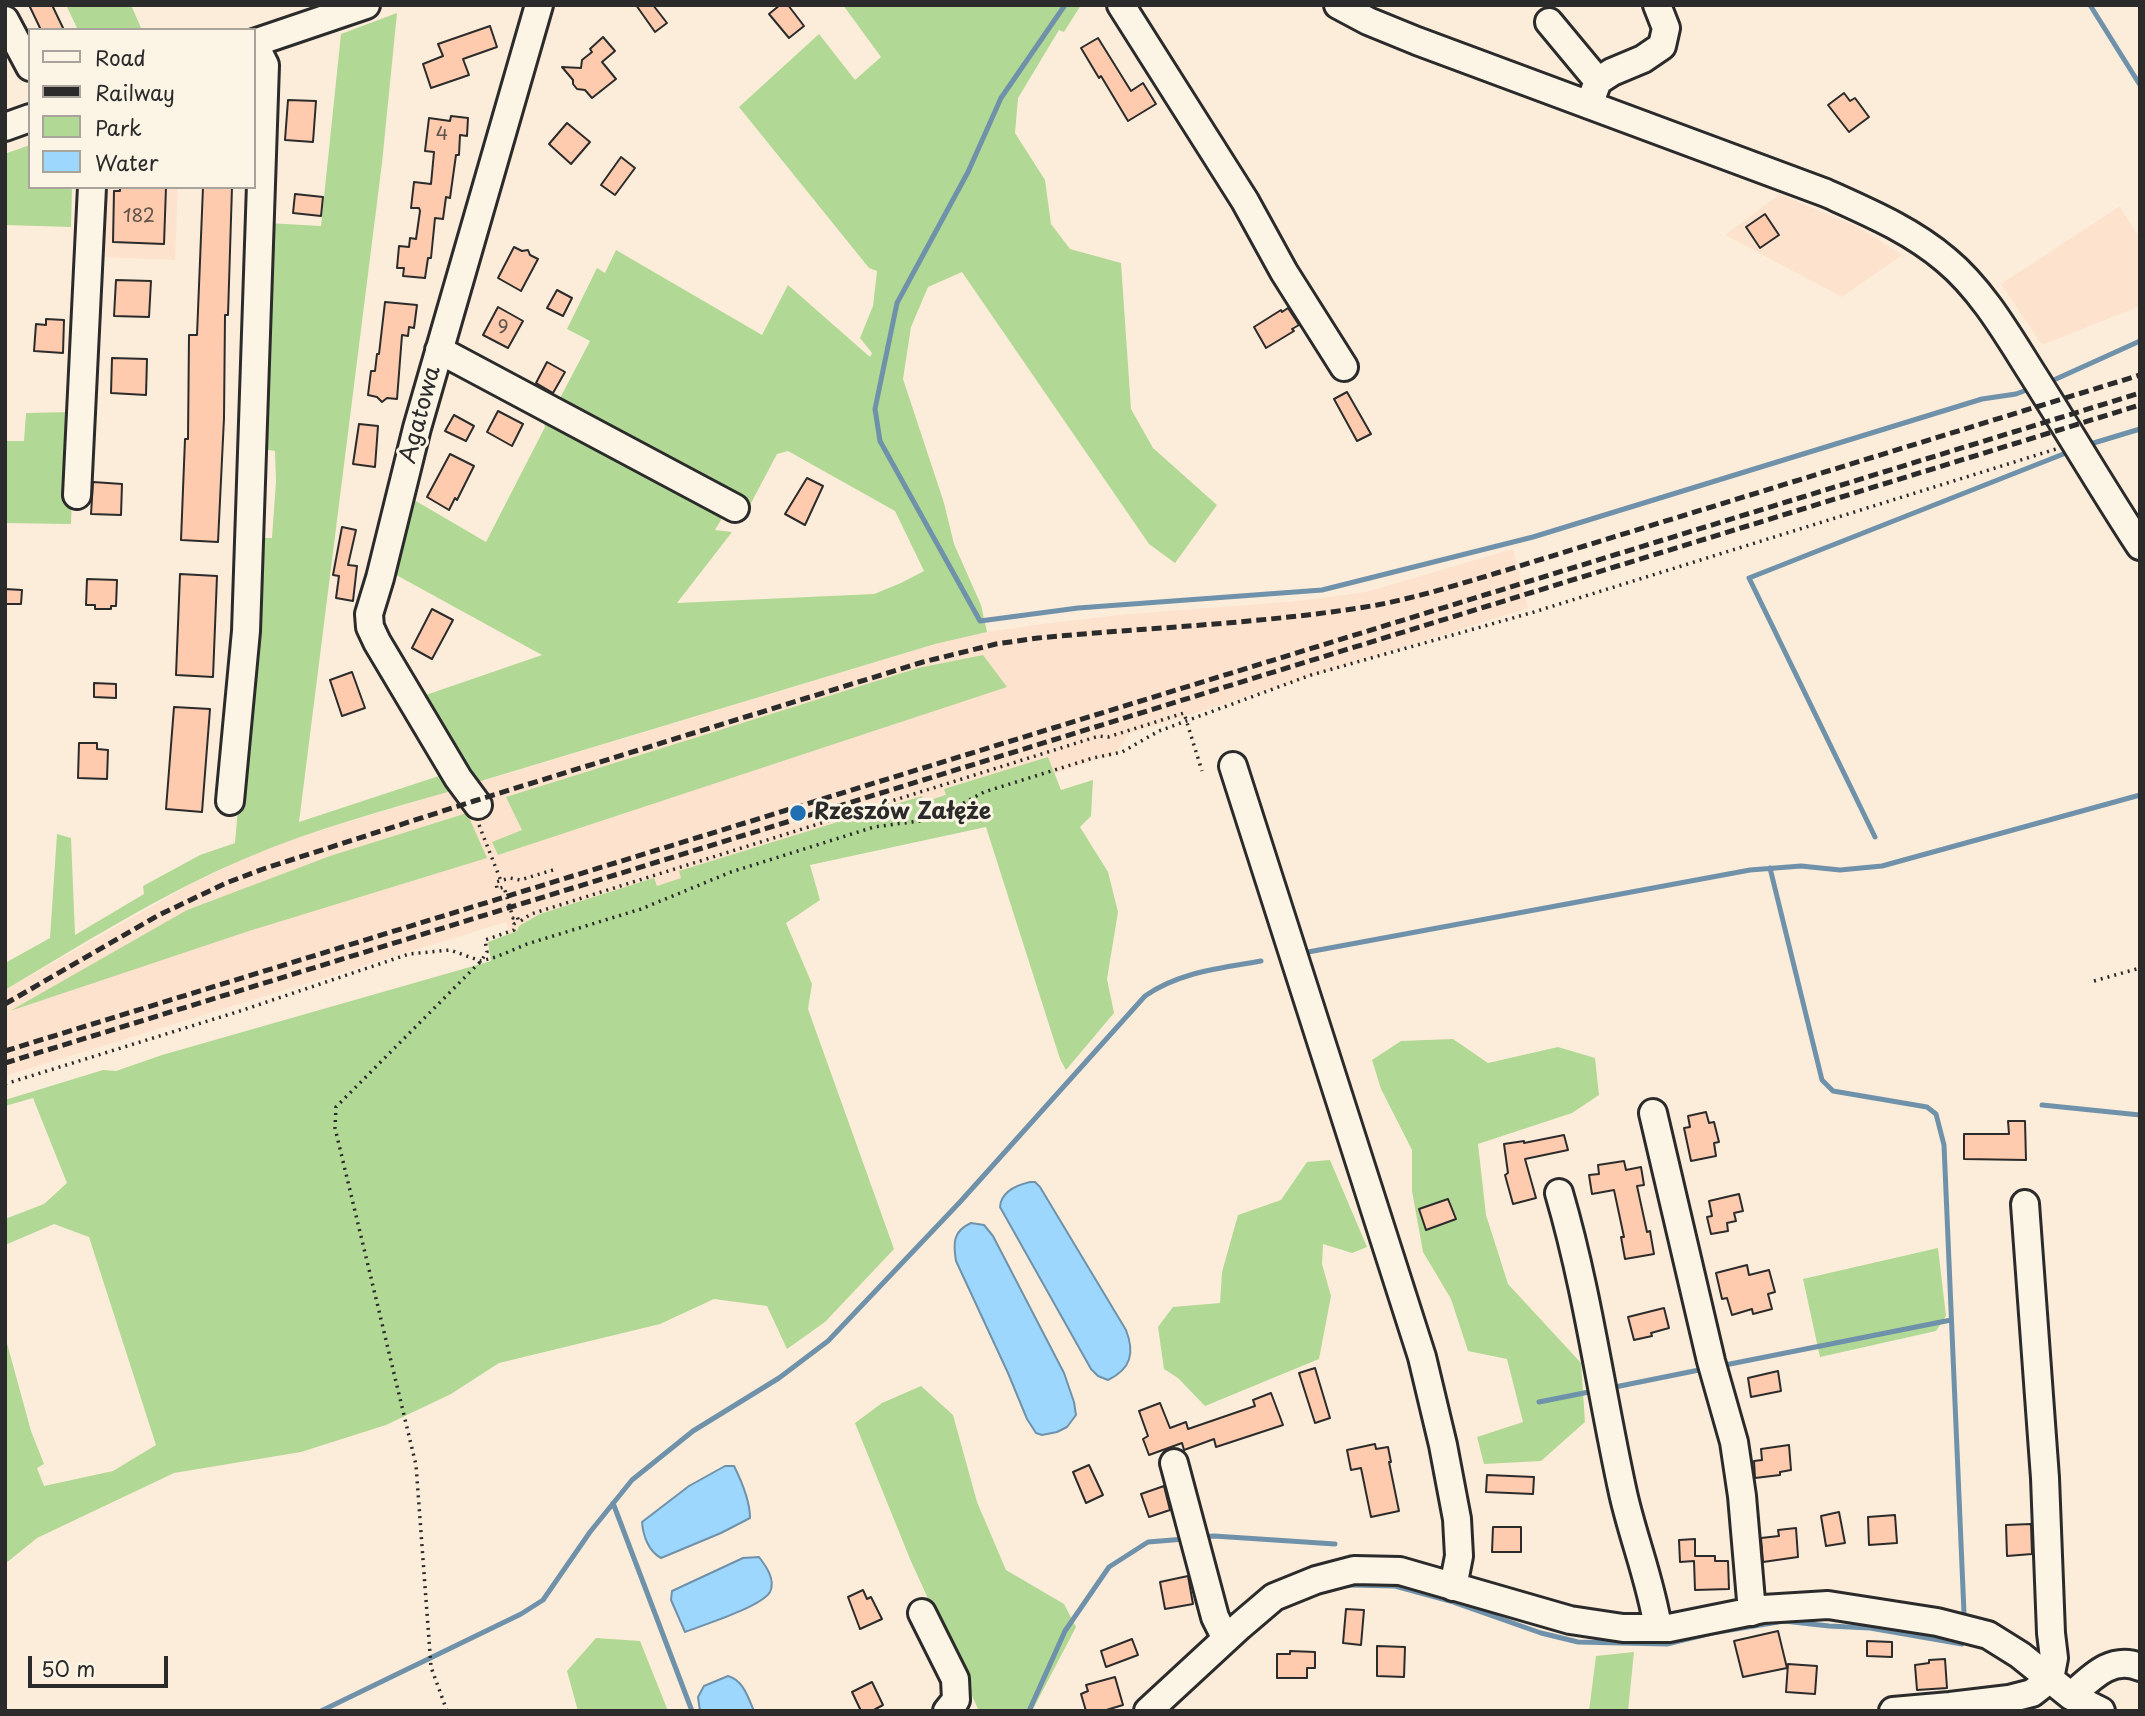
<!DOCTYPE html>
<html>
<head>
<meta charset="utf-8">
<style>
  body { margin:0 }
  #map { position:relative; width:2145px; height:1716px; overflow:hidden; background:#fcedda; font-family:"Playpen Sans",sans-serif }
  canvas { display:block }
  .frame { position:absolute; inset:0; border:7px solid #2b2b2b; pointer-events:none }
  .legend { position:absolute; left:28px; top:28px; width:228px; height:161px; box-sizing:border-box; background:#fcf5e5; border:2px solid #a8a49b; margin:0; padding:9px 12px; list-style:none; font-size:21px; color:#2b2b2b }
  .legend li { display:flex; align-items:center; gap:14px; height:35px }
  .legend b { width:35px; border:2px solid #a8a49b }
  .scale { position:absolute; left:28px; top:1656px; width:140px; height:32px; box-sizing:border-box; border:4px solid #2b2b2b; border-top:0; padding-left:9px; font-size:21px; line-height:24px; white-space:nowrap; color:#2b2b2b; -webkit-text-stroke:5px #fcf5e5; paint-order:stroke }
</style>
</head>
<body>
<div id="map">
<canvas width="2145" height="1716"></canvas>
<div class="frame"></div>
<ul class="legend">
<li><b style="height:9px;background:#fcf5e5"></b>Road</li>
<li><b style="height:9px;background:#2b2b2b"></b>Railway</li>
<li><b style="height:19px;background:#b1d894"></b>Park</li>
<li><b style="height:19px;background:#9dd7fe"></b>Water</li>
</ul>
<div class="scale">50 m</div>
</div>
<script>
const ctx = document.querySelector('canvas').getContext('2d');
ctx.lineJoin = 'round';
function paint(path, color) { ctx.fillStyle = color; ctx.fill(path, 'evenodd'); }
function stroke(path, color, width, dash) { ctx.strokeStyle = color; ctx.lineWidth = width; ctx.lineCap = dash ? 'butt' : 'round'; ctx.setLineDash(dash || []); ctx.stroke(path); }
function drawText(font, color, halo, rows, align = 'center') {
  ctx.font = font + ' "Playpen Sans",sans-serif'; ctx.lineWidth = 6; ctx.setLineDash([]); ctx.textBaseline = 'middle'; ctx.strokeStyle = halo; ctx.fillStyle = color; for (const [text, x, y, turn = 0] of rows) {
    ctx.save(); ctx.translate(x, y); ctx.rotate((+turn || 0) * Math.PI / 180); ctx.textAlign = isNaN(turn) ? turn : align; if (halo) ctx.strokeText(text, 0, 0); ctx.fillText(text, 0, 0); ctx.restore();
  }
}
paint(new Path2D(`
  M98 187H178L175 260 95 257Z
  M1780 194 1862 229 1902 255 1842 297 1725 235Z
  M2120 206 2140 239V306L2042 345 2001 284Z
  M1513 549 1528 608 1129 734 1115 754 514 950 506 922 5 1076V990L191 884 243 859 295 838 935 644 987 632 1042 624 1129 614 1299 601 1366 592Z`), '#fde3cd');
paint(new Path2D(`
  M66 5H131L142 30H78Z
  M843 5H1081L1064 32 1059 30 1018 98 1015 133 1045 180 1051 224 1070 249 1121 263 1131 409 1153 448 1217 505 1175 563 1149 544 962 272 928 287 911 327 903 379 944 503 954 544 981 605 987 632 935 644 471 784 420 697 542 655 389 571 409 497 486 542 545 427 540 410 718 508 721 520 715 530 732 532 677 603 874 594 901 583 924 571 895 511 788 451 777 454 750 505 559 400 590 341 567 329 597 268 605 273 616 250 762 335 788 285 870 357 872 353 860 338 873 306 877 271 869 268 739 107 819 34 855 80 881 57Z
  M397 13 382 163 299 822 448 773 458 789C386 810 313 829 244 859 161 894 83 944 5 990V963L50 938 57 834 71 838 75 935 144 894 143 886 200 855 235 843 261 538H272L276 481 275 451 258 448 267 223 321 226 341 34Z
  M30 145V187H72L71 227 5 225 7 153Z
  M75 412 71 524 5 523V441H24L26 413Z
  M983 655 1007 687 498 855 492 842 522 830 506 797 918 668Z
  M1048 757 1061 790 1093 780 1091 816 1080 827 1108 872 1118 912 1107 979 1114 1013 1066 1070 1060 1059 986 827 810 865 820 900 786 923 812 984 808 1009 894 1249 825 1322 787 1349 767 1306 714 1299 660 1324 499 1363 451 1394 386 1425 301 1452 174 1473 37 1538 5 1564V1336L31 1431 44 1464 37 1468 44 1486 113 1471 156 1445 89 1237 54 1224 5 1245V1219L44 1204 67 1183 33 1098 5 1106V1100L103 1070 116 1071 162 1055 491 961 488 942 517 931 519 926 540 914 654 878 657 886 681 878 679 871 922 796 924 802 946 795 944 789Z
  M467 813 487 858 249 931 10 1011 187 910 330 856Z
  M1453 1039 1488 1063 1558 1047 1595 1058 1599 1095 1572 1113 1478 1144 1486 1215 1508 1284 1581 1363 1585 1422 1541 1461 1484 1464 1477 1437 1523 1422 1507 1359 1468 1351 1451 1299 1423 1252 1412 1191V1150L1381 1089 1372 1060 1401 1041Z
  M1330 1160 1367 1247 1352 1253 1323 1244 1322 1264 1331 1296 1319 1359 1205 1406 1178 1378 1164 1369 1158 1327 1173 1307 1220 1303 1222 1272 1238 1215 1281 1200 1307 1162Z
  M1938 1248 1946 1316 1936 1331 1820 1357 1803 1279Z
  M921 1386 953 1415 977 1502 1006 1570 1064 1604 1076 1627 1032 1711H979L910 1559 855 1423 882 1403Z
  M596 1638 640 1641 668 1711H578L567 1671Z
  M1634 1652 1628 1711H1589L1596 1656Z`), '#b1d894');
const water = new Path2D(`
  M1030 1182H1035L1040 1187 1126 1330C1135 1353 1131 1369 1108 1380L1098 1376 1091 1369 1000 1207C1001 1191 1017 1185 1030 1182Z
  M971 1223 984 1225 993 1236 1064 1373 1074 1402 1076 1415 1067 1427 1057 1432 1042 1435 1036 1433 1027 1419 1008 1373 956 1261C953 1243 953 1231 971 1223Z
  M725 1466H734C742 1482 750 1501 750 1518L721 1533 661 1558C648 1551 643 1535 642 1522L689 1486Z
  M759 1557C766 1566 776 1580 770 1592 761 1607 703 1625 685 1632L671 1600 672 1591 743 1558Z
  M728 1676C743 1680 748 1697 754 1711H700L698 1697 704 1686Z`);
paint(water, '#9dd7fe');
stroke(water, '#6f92aa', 2);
stroke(new Path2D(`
  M1065 5 1001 98 968 172 897 303 875 409 880 441 980 621 1078 608 1322 590 1533 537 1982 399 2016 394 2024 391
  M2090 5 2140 85
  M2056 379 2140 341
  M2087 445 2140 429
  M1875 837 1749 578 2071 451
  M1770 868 1822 1080 1833 1091 1927 1107 1936 1114 1944 1145 1964 1613
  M1308 952 1750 870 1801 866 1840 870 1882 866 2140 795
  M2042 1105 2140 1115
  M1720 1366 1951 1320
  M1610 1388 1704 1369
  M1539 1402 1594 1391
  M613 1503 692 1711
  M1202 1537 1214 1536 1335 1544
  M1350 1585 1395 1586 1450 1601 1541 1633 1578 1642 1667 1644 1712 1633 1784 1621 1829 1626 1870 1628 1962 1644
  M321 1711 521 1614 543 1600 590 1532 632 1480 693 1431 779 1378 828 1341 960 1202 1145 996C1179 972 1221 968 1261 961
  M1029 1711 1065 1631 1109 1567 1148 1542 1185 1539`), '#6f92aa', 5);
const building = new Path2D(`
  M29 5H52L64 30H41Z
  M636 5H653L667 23 655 32Z
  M780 5H788L804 26 789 38 769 14Z
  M490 26 497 47 463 59 469 75 431 88 423 64 443 56 438 44Z
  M603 37 615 51 602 62 616 79 592 98 585 90 577 89 573 84V80L562 67 581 68 582 60 592 52 590 49Z
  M1098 38 1131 91 1143 83 1156 104 1128 121 1101 76 1099 78 1081 48Z
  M1844 93 1850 101 1855 98 1869 117 1849 132 1828 105Z
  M288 100 316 101 313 142 285 140Z
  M451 116 468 118 467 136 460 135 459 155H456L450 198 446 197 443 219 435 218 431 258H428L425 278 403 276 404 268H397L399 246 409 247 410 238 416 239 420 211 419 208H411L414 182 431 184 434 152 425 151 429 118 450 121Z
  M567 123 590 142 571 164 549 144Z
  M621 157 635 168 615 195 601 185Z
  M120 187H166L164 244 113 242 114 191H120Z
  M203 187H232L228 315H225L224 418 218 542 181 540 185 439H188L189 335H197Z
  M295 194 323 197 321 216 293 213Z
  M1765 214 1779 235 1760 248 1746 227Z
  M514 247 522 251 528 250 530 255 538 259 521 291 498 278Z
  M116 280 151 281 149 317 114 316Z
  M557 290 572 298 563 316 547 308Z
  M385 302 417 305 414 328 409 327 408 336 402 335 397 399 387 398 382 402 377 397 368 395 371 371H375L377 354H379Z
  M498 307 523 321 508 348 483 335Z
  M1288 308 1299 325 1292 329 1294 331 1266 348 1254 327 1281 310 1282 312Z
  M46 319 64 320 63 353 34 351 36 324 46 325Z
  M112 358 147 359 146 395 111 393Z
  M547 362 565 372 553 393 536 383Z
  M1347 392 1371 434 1357 441 1334 399Z
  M498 411 523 424 512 446 487 432Z
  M454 415 474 426 466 441 445 431Z
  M359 424 378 426 375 467 353 464Z
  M450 454 474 466 457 500 455 498 449 510 427 497Z
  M807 478 823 486 805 525 785 514Z
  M93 482 122 484 121 515 91 514Z
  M342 527 356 530 348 565 357 566 353 601 336 598 339 576 333 575Z
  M180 574 217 576 213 677 176 675Z
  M87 579 117 580 116 606H111V609H95V605H86Z
  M5 589 22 590 21 604H5Z
  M432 609 453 620 432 659 412 648Z
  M352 672 365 708 342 716 330 680Z
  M94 683 116 684V698L94 697Z
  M174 707 210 709 202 812 166 809Z
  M79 743H97V749L108 750 107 779 78 778Z
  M1706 1112 1709 1123 1714 1122 1719 1142 1714 1143 1716 1156 1691 1161 1684 1128 1690 1127 1688 1116Z
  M2008 1121H2025L2026 1160 1964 1159V1134H2009Z
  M1564 1135 1568 1150 1525 1159 1536 1198 1513 1204 1505 1175 1508 1173 1504 1144 1524 1141V1143Z
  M1624 1161 1626 1170 1641 1167 1644 1185 1637 1186 1647 1232 1650 1231 1654 1254 1625 1259 1621 1237H1624L1614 1190 1592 1194 1589 1175 1599 1174 1598 1165Z
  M1739 1194 1743 1211 1734 1213 1736 1221 1727 1223 1728 1231 1711 1234 1707 1217 1712 1216 1709 1201Z
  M1448 1199 1456 1219 1426 1230 1419 1209Z
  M1747 1265 1749 1275 1769 1270 1775 1292 1768 1294 1772 1309 1753 1314 1752 1309 1732 1315 1727 1298 1722 1299 1716 1273Z
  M1664 1308 1669 1328 1651 1333 1652 1336 1634 1340 1628 1317Z
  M1315 1368 1330 1418 1315 1423 1299 1373Z
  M1778 1371 1781 1391 1751 1397 1748 1378Z
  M1271 1393 1283 1425 1216 1447 1214 1439 1184 1450 1182 1443 1149 1455 1143 1439 1148 1436 1139 1411 1160 1403 1170 1428 1186 1422 1188 1429 1255 1406 1253 1400Z
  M1375 1444 1376 1449 1388 1447 1391 1462H1389L1399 1511 1371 1517 1361 1468 1351 1470 1347 1450Z
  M1789 1445 1791 1470 1780 1472V1475L1755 1478 1754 1461 1762 1460 1761 1449Z
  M1089 1465 1103 1495 1086 1503 1073 1472Z
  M1487 1475 1534 1477 1533 1494 1486 1492Z
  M1164 1486 1170 1510 1149 1517 1141 1494Z
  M1839 1512 1845 1543 1826 1546 1821 1516Z
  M1895 1515 1897 1543 1869 1545 1868 1517Z
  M2031 1524 2032 1554 2007 1556 2006 1525Z
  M1493 1527H1521V1552H1492Z
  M1796 1528 1798 1557 1763 1562 1761 1538 1779 1536 1778 1530Z
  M1695 1539V1556H1715V1561H1728L1729 1589 1695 1590 1694 1561 1680 1562 1679 1540Z
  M1188 1576 1193 1604 1165 1609 1160 1582Z
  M863 1590 867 1599 871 1597 882 1619 860 1629 848 1597Z
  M1346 1609 1364 1610 1361 1645 1343 1643Z
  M1778 1631 1787 1668 1743 1677 1734 1641Z
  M1132 1639 1138 1655 1106 1667 1101 1651Z
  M1867 1641 1892 1642V1657L1867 1656Z
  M1377 1646 1405 1647 1404 1677 1377 1676Z
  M1290 1651 1315 1652V1668H1307V1678H1277V1654H1290Z
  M1945 1659 1947 1688 1917 1690 1915 1665 1929 1663V1660Z
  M1788 1664 1817 1666 1815 1694 1786 1692Z
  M1115 1677 1123 1705 1103 1711H1086L1081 1694 1088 1691 1086 1685Z
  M872 1682 883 1705 872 1711H861L852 1692Z`);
paint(building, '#fecbae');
stroke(building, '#2b2b2b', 2);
const minor = new Path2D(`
  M1121 5 1245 201 1284 272 1344 367
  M1338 5 1368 21 1417 41 1826 193C1868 212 1911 230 1946 260 1981 289 2006 332 2030 370 2067 428 2102 488 2140 546
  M5 20 30 67
  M1549 22 1598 81
  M254 43 366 5
  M1589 105 1598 81 1612 72 1643 59 1662 46 1666 28 1657 5
  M5 127 30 118
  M439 350 735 508
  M77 495 92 187
  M1233 766 1422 1357 1443 1445 1457 1519 1459 1556 1453 1587
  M230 801 246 631 265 65 254 43
  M478 805 458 778 377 642 370 627 369 614 380 578 417 428 539 5
  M1653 1113 1711 1361 1734 1442 1742 1496 1752 1612
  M1559 1193C1588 1292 1601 1393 1623 1493 1633 1538 1651 1582 1658 1628
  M1174 1463 1215 1617 1226 1639
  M922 1613 955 1679 956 1700 947 1711
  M2071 1696C2091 1678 2111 1655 2140 1667
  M1148 1711 1240 1626 1274 1597 1316 1580 1354 1570 1400 1571 1570 1620 1623 1628H1669L1763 1609 1828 1605 1937 1622 1988 1635 2020 1655 2071 1696 2101 1711
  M1893 1711 1950 1706 2009 1699 2032 1693 2050 1679 2054 1658 2051 1633 2045 1478 2025 1204`);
stroke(minor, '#2b2b2b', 32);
stroke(new Path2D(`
  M479 825 501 881
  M553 870 520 880 510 878 496 882 497 889 504 887 513 918 517 916 519 922 531 914 1099 736 1108 737 1184 713 1202 771
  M2094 981 2140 968
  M5 1084 240 1011 409 954 450 950 481 961 496 957 527 944 641 909 731 872 874 827 934 819 984 792 1093 758 1122 752 1159 731 1311 675 1534 612 2056 449
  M447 1711 431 1667 416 1465 335 1128 336 1107 481 961 487 952 485 940 514 930V924L519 922`), '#2b2b2b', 3.5, [2, 5]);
stroke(minor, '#fcf5e5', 26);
stroke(new Path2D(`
  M5 1004 157 916 226 883 266 868 474 801 923 662 996 644 1038 638C1151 627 1265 624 1377 605 1419 597 1460 584 1500 572L2140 375
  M5 1051 2140 393
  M5 1063 2140 405`), '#2b2b2b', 5, [10, 5]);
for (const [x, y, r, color] of [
  [798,813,9,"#1f6fb2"]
]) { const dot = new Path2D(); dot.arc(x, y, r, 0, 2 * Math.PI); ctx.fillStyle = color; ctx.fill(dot); stroke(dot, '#fcf5e5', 2.5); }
drawText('19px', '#60534c', null, [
  ["4",442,135],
  ["182",139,217],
  ["9",503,328]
]);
drawText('23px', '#2b2b2b', '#fcf5e5', [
  ["Agatowa",421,415,-75]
]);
drawText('bold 23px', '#2b2b2b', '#fcf5e5', [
  ["Rzeszów Załęże",814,813]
], 'left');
</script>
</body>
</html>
